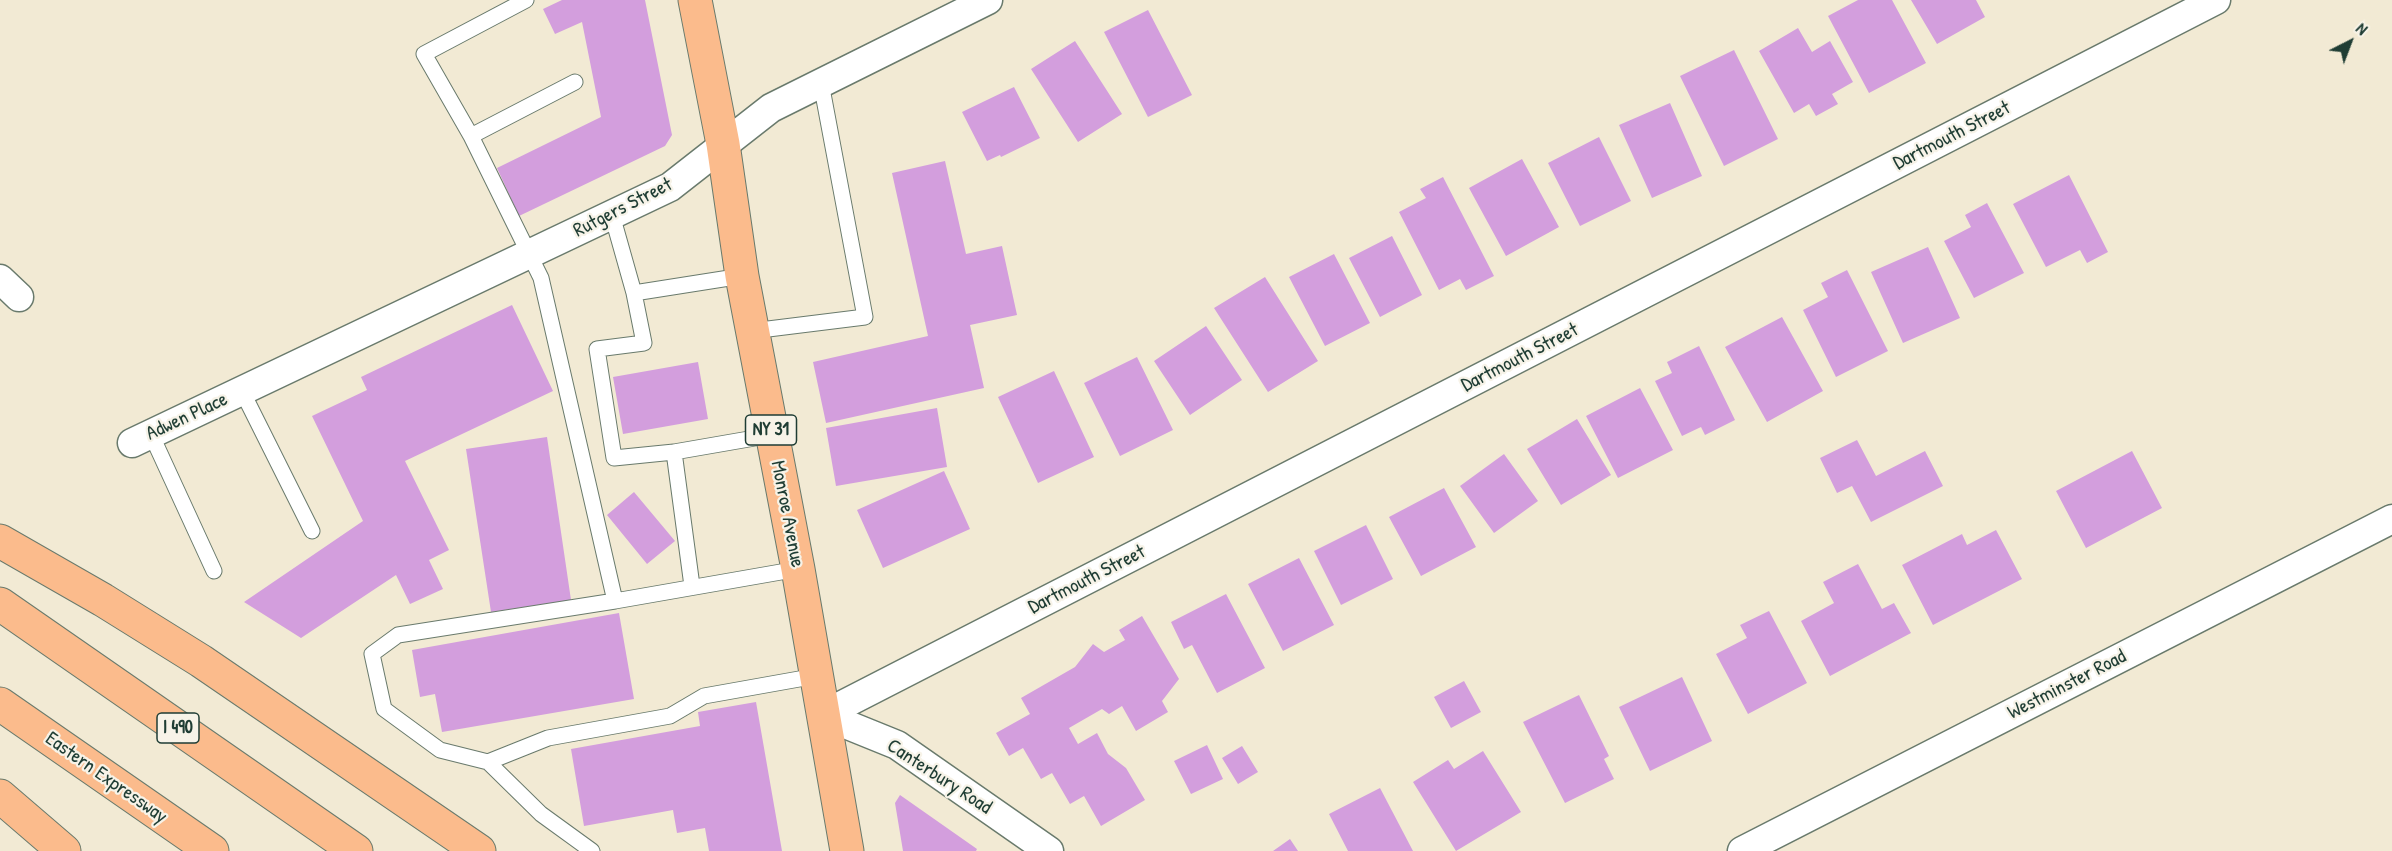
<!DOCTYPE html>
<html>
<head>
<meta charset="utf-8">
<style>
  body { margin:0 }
  #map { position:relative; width:2392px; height:851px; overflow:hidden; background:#f2ead4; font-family:"Patrick Hand",sans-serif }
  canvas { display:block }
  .north { position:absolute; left:2320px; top:12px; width:60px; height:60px; -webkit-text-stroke:4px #f7f3e8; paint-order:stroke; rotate:42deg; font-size:16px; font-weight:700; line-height:24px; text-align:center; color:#1f3d34 }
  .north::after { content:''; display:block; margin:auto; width:21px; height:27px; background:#1f3d34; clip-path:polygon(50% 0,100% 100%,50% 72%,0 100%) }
</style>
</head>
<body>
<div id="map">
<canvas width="2392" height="851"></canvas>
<div class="north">N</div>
</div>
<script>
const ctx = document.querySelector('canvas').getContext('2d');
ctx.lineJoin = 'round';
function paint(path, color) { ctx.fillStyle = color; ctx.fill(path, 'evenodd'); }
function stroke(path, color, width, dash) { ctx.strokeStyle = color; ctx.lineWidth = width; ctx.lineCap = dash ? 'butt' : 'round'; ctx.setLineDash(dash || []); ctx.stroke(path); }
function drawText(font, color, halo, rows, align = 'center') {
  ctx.font = font + ' "Patrick Hand",sans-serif'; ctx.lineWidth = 4.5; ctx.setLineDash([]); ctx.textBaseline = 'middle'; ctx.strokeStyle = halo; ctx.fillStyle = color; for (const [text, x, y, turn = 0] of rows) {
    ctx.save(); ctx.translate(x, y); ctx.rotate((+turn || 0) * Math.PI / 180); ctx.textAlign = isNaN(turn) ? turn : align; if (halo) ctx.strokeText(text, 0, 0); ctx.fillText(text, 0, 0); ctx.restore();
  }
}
paint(new Path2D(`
  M562 0H645L672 135 665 146 519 216 497 168 601 117 582 22 555 34 543 9Z
  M1858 0H1892L1926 63 1869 93 1828 16Z
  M1911 0H1976L1985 17 1937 44Z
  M1148 10 1192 95 1148 117 1104 32Z
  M1798 28 1812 52 1830 41 1853 82 1832 94 1838 104 1816 116 1809 104 1794 113 1759 51Z
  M1075 41 1122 114 1078 142 1031 69Z
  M1734 50 1778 139 1724 166 1680 76Z
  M1014 87 1040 138 1001 157 1000 155 987 161 962 112Z
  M1670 103 1702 176 1652 198 1619 125Z
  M1599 137 1631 201 1580 226 1548 163Z
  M1522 159 1559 227 1506 256 1469 188Z
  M945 161 966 254 1002 246 1017 315 970 325 984 388 826 423 813 362 928 336 892 173Z
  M2069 175 2108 252 2087 263 2080 250 2046 267 2013 204Z
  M1443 177 1494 276 1466 290 1460 279 1439 290 1399 212 1426 198 1420 189Z
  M1987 203 2024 273 1974 298 1944 241 1971 227 1965 215Z
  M1392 236 1422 295 1380 317 1349 258Z
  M1928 247 1960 318 1903 343 1871 272Z
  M1334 254 1370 323 1325 346 1289 277Z
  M1847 270 1888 351 1836 377 1803 310 1828 297 1821 283Z
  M1265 277 1318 361 1268 392 1214 308Z
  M512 305 553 391 405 461 449 550 429 560 443 589 410 604 396 575 301 638 244 602 363 521 312 416 367 390 361 377Z
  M1782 317 1823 391 1767 422 1725 347Z
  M1206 326 1242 380 1190 415 1154 361Z
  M1699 346 1735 420 1705 435 1701 427 1682 436 1655 381 1672 373 1667 362Z
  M1137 357 1173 430 1120 456 1084 383Z
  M698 362 708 419 623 434 613 377Z
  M1054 371 1094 457 1038 483 998 397Z
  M1640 388 1673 450 1618 478 1586 416Z
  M937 408 947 467 836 486 826 428Z
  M1577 419 1611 475 1561 505 1527 449Z
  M547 437 571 600 491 612 466 449Z
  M1857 440 1876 476 1925 451 1943 486 1871 522 1852 486 1837 493 1820 458Z
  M2132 451 2162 508 2086 548 2056 491Z
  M1504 454 1538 501 1494 533 1460 486Z
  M944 471 970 529 883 568 857 510Z
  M1444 488 1476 547 1421 576 1389 517Z
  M634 492 675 541 647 564 607 515Z
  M1366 525 1393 579 1341 605 1314 551Z
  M1996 530 2022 579 1933 625 1902 565 1962 534 1967 545Z
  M1299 558 1334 625 1283 651 1248 584Z
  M1858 564 1882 609 1894 603 1911 633 1830 676 1801 621 1834 603 1823 582Z
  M1226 594 1265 668 1217 693 1192 645 1184 649 1171 622Z
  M1769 611 1807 683 1748 714 1716 654 1747 638 1740 625Z
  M619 613 634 699 442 732 435 694 420 697 412 650Z
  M1142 616 1179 679 1162 701 1168 712 1136 731 1122 706 1109 714 1102 709 1069 728 1078 744 1097 733 1108 754 1126 768 1145 800 1101 826 1084 796 1070 804 1052 773 1041 779 1023 748 1009 756 996 733 1030 714 1021 698 1075 667 1093 644 1104 652 1125 640 1119 630Z
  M1682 677 1712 741 1650 771 1619 707Z
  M1464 681 1481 712 1451 728 1434 697Z
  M1579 695 1609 756 1604 759 1614 779 1565 803 1523 722Z
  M756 702 782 851H709L705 828 677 833 673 810 584 826 571 749 700 726 698 712Z
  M1207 745 1223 779 1191 794 1174 761Z
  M1242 746 1258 772 1238 784 1222 758Z
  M1483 751 1521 812 1456 851 1413 782 1448 760 1454 769Z
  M1380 788 1413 851H1348L1329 814Z
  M900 795 977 849 976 851H903L895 803Z
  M1290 839 1298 851H1273Z`), '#d39edd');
const lane = new Path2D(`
  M526 0 424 54 471 136 575 82
  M471 136 541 278 615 601 798 569
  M612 215 634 293 742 276
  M634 293 644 343 597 349 614 458 674 452
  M752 331 865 317 821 83
  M242 391 312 531
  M151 434 214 571
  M692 586 674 452 772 435
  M488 762 440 750 384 709 372 654 398 635 615 601
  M592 851 541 814 488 762 548 738 670 716 704 696 816 676`);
const street = new Path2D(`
  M0 279 19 297
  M132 443 670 187 771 108 988 0
  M823 715 2216 0
  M823 715 897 745 1049 851
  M1742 851 2392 519`);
const primary = new Path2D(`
  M695 0 723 144 742 276 798 569 847 851`);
const highway = new Path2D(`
  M0 541 103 600 201 661 479 851
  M0 604 356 851
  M0 704 212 851
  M0 796 64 851`);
stroke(lane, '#697a6c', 17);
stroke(street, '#697a6c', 31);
stroke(primary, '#697a6c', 35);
stroke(highway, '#697a6c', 35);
stroke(lane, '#fff', 15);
stroke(street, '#fff', 28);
stroke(primary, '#fbbb8c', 33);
stroke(highway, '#fbbb8c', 33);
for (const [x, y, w] of [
  [771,430,51],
  [178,728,42]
]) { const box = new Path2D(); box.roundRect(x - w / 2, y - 15, w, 30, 4.5); ctx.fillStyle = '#f7f3e8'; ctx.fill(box); stroke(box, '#1f3d34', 1.5); }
drawText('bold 18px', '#1f3d34', null, [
  ["NY 31",771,430],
  ["I 490",178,728]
]);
drawText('20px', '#1f3d34', '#f7f3e8', [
  ["Dartmouth Street",1952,136,-27],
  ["Rutgers Street",623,208,-27],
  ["Dartmouth Street",1520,358,-27],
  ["Adwen Place",187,417,-25],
  ["Monroe Avenue",787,514,79],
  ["Dartmouth Street",1087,580,-27],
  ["Westminster Road",2067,685,-27],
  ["Canterbury Road",939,777,33],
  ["Eastern Expressway",106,778,35]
]);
</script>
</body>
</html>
